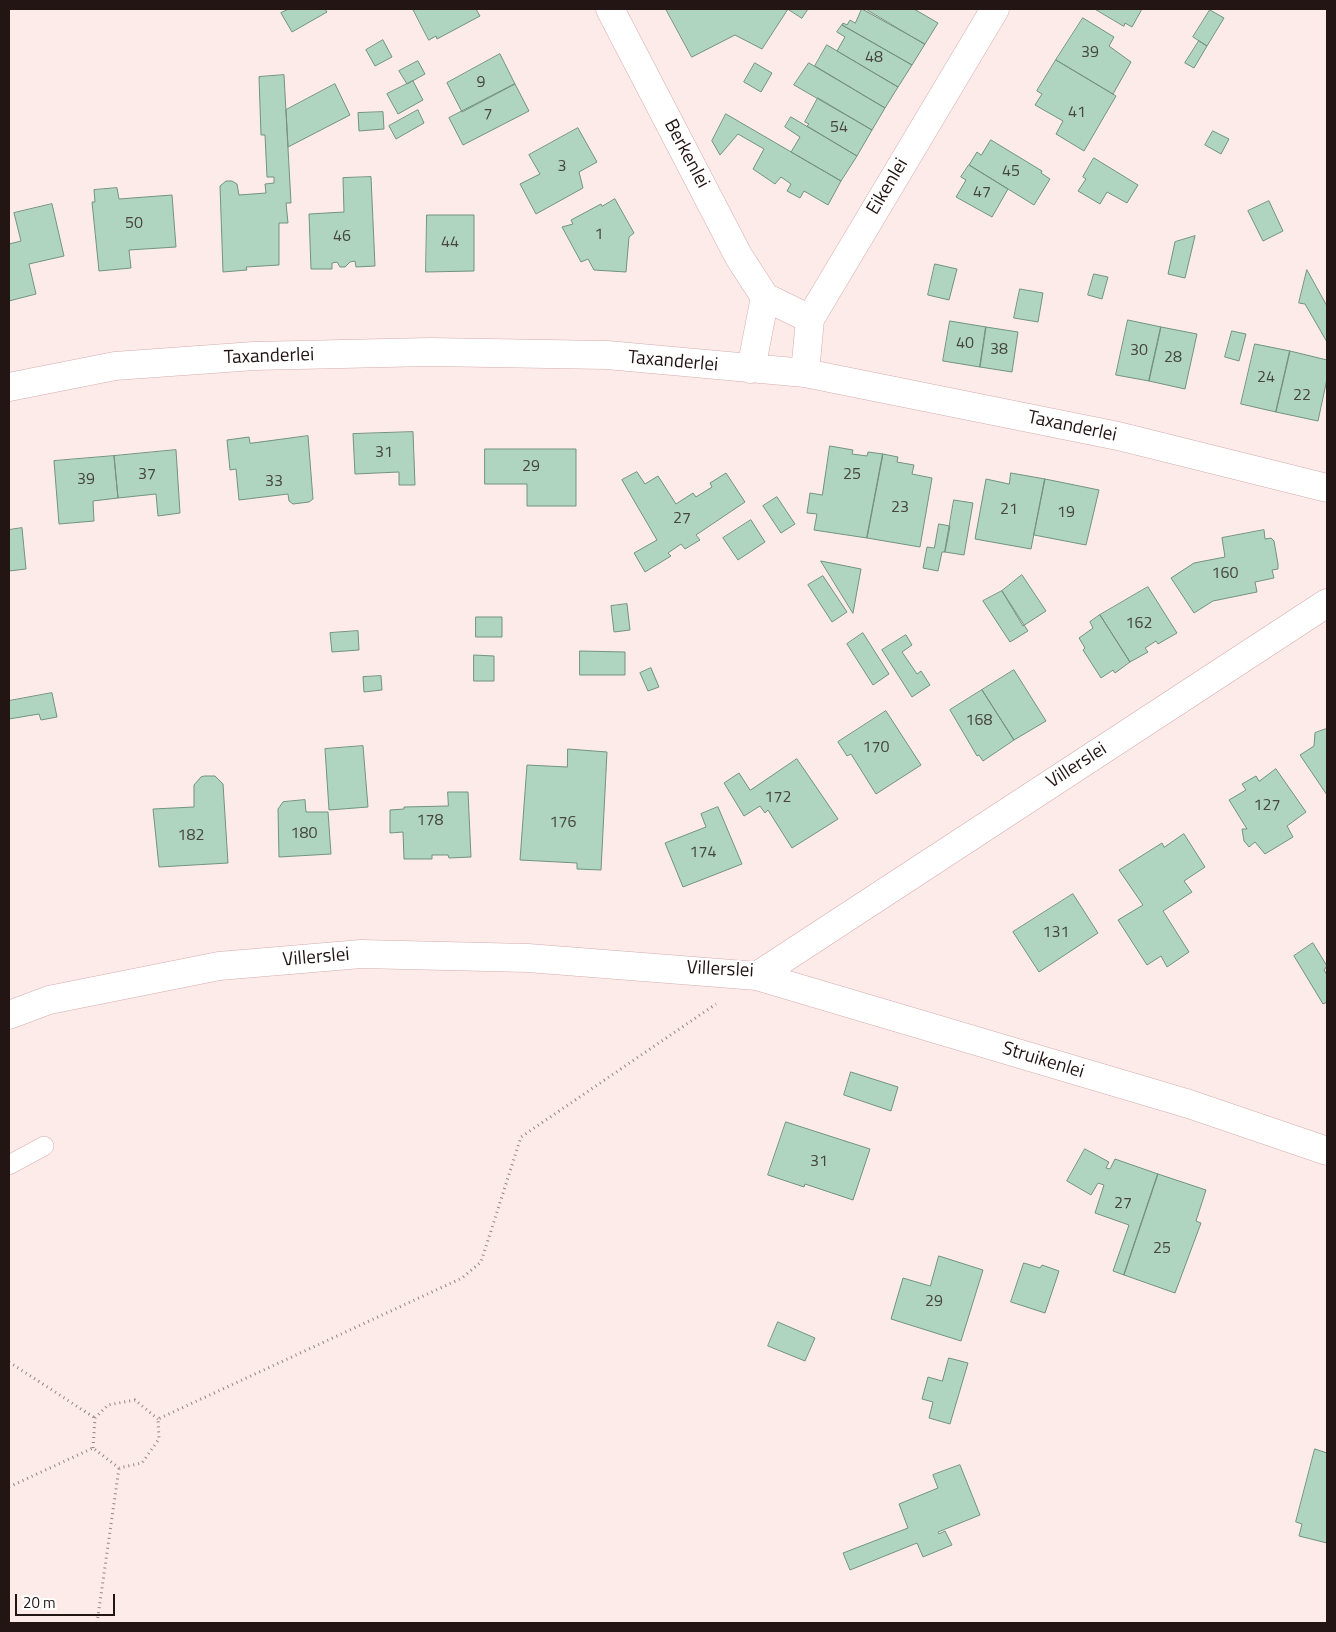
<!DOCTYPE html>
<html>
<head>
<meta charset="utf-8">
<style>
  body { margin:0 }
  #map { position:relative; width:1336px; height:1632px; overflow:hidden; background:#fdebea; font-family:"Titillium Web",sans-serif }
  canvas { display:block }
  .frame { position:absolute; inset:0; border:10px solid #241515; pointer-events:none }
  .scale { position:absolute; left:15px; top:1594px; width:100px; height:22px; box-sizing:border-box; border:2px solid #241515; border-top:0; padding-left:6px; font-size:15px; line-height:18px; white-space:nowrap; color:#241515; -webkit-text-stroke:4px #fff; paint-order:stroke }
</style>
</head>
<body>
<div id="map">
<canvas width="1336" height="1632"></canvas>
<div class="frame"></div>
<div class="scale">20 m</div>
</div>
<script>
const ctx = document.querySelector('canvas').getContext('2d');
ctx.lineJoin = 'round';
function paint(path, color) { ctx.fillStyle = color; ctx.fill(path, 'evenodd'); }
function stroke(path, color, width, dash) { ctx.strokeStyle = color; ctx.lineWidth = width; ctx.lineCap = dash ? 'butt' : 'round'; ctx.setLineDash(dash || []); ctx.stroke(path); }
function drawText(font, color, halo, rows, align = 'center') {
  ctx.font = font + ' "Titillium Web",sans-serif'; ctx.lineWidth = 4; ctx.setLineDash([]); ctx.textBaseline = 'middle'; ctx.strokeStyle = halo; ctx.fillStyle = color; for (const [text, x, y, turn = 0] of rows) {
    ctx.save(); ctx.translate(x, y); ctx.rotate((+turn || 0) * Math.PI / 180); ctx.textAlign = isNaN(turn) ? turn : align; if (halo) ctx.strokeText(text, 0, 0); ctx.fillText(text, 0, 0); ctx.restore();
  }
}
const building = new Path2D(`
  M289 9H325L327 12 292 32 281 13Z
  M413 9H476L480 16 437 39 436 36 429 40Z
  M666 9H788L762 49 735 35 692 57Z
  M788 9H808L802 18Z
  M862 9 925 44 912 65 842 25 843 23 847 25 850 20 855 23Z
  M866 9H914L938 23 925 44Z
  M1095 9H1142L1132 27 1125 23 1124 26Z
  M1210 10 1224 18 1207 46 1193 37Z
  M1083 18 1114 37 1109 46 1131 62 1113 94 1056 60Z
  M842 25 912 65 898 87 837 51 845 37 837 32Z
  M383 40 392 57 375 66 366 50Z
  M1199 41 1207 46 1194 68 1185 63Z
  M827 45 898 87 885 108 815 66Z
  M500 54 515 84 462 112 447 83Z
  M1056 60 1116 96 1084 151 1056 134 1063 121 1035 105 1042 94 1037 91Z
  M418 61 425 74 407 84 399 71Z
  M755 63 772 73 761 92 744 82Z
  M809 63 885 108 872 130 794 85Z
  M284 75 291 203H286L288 223H279V265L246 267 247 270 223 272 220 186 226 181H232L237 184 239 195 266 193 265 184 274 183V177H267L265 135H261L259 77Z
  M413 81 423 100 398 114 387 94Z
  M335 84 350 115 288 147 286 110Z
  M515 84 529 111 463 145 449 118Z
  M818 98 872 130 857 156 807 126 809 124 805 122Z
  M418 110 424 123 396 139 389 126Z
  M383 112 384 129 359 131 358 113Z
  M726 114 841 181 828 205 804 191 800 198 787 191 791 184 781 177 775 184 753 169 764 149 738 134 720 155 712 141Z
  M791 117 857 156 841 181 791 152 800 137 785 127Z
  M578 128 597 162 579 172 583 188 536 214 520 184 540 174 529 155Z
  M1213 131 1229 139 1221 154 1205 145Z
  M991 140 1042 171 1041 173 1050 179 1034 205 969 165 977 152 981 155Z
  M1094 158 1138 185 1127 203 1107 192 1100 204 1078 191 1086 179 1083 177Z
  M969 165 1008 189 992 217 956 197 966 180 961 177Z
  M371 177 375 266 356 267 355 261 350 262 345 267H340L337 262 332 263V269H311L309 214 344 212 343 178Z
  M117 188 119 199 172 195 176 247 129 250 131 268 99 271 92 202H95L94 190Z
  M615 199 634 233 629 237 626 272 594 270 588 259 581 262 562 227 573 224 571 220 601 204 602 206Z
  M1269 201 1283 231 1263 241 1248 211Z
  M52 204 64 256 29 264 36 294 9 301V244L21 241 14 213Z
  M427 215H474V271L426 272Z
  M1195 236 1185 278 1168 274 1175 242Z
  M935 264 957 269 949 300 928 295Z
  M1307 270 1327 306V342L1305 304 1299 303Z
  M1094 274 1108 277 1102 299 1088 295Z
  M1020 289 1043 293 1038 322 1014 318Z
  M1128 320 1161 327 1149 381 1116 375Z
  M950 321 986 327 980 367 943 361Z
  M986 327 1018 332 1012 372 980 367Z
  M1161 327 1197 334 1185 389 1149 381Z
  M1232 331 1246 334 1239 361 1225 357Z
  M1255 344 1290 351 1276 412 1241 404Z
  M1290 351 1327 360V379L1318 421 1276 412Z
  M413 432 415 485H399V472L355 474 353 434Z
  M308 436 313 499 309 502 293 504 289 501 288 494 239 500 236 469 230 470 227 440 249 437 250 443Z
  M830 446 853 450 852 454 867 456 868 452 883 454 867 538 814 530 817 514 807 513 810 493 822 495Z
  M485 449H576V506H527V484H485Z
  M176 450 180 513 158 516 156 494 118 498 114 456Z
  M883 454 898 457 897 462 914 465 912 474 932 478 920 547 867 538Z
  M114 456 118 498 93 501 94 521 59 524 54 461Z
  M637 472 645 484 658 476 676 504 693 493 696 497 712 487 710 483 726 473 745 502 696 535 700 540 685 549 681 544 668 553 671 556 645 572 634 553 657 540 622 480Z
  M1011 473 1045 479 1031 549 975 539 986 479 1009 484Z
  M1045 479 1099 490 1086 545 1034 535Z
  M777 497 795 524 781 533 763 506Z
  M954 500 973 503 964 555 945 552Z
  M751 520 765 542 738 560 723 538Z
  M939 524 950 526 945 552H942L938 571 923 568 927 547 934 548Z
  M22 528 26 569 9 571V530Z
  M1264 530 1265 539 1271 538 1274 541 1278 564V569L1272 570 1274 578 1255 582 1257 592 1213 601 1194 613 1171 578 1194 563 1225 557 1222 538Z
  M821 561 861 569 853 613Z
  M1022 575 1046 611 1023 626 1002 591Z
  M823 576 847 612 832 622 808 585Z
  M1148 587 1177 633 1158 644 1156 641 1145 648 1148 652 1130 662 1100 615Z
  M1002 591 1028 631 1010 642 983 601Z
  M627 604 630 630 614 632 611 606Z
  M1100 615 1130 662 1115 673 1113 670 1101 678 1083 650 1085 648 1079 638 1093 628 1090 622Z
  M476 617H502V637H476Z
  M358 631 359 650 332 652 330 633Z
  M863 633 889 674 873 685 847 644Z
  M906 635 912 645 902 652 917 674 921 671 930 685 912 697 882 650Z
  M580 651 625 652V675H580Z
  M474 655 494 656V681H474Z
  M651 668 659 687 648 691 640 673Z
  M1014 670 1046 721 1014 740 982 690Z
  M381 676 382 690 364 692 363 677Z
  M982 690 1014 740 983 761 979 755 977 756 950 710Z
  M52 693 57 717 41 720 39 714 9 719V701Z
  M886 711 921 765 876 794 851 754 847 756 838 742Z
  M1326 729 1327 730V795L1300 755 1314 746 1315 733Z
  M363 746 368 807 329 810 325 749Z
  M568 749 607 752 601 870 577 869V863L520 860 527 765 567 767Z
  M797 759 838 819 792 848 768 810 765 813 760 806 744 816 724 783 739 773 750 790Z
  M1276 769 1306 812 1287 826 1293 837 1265 854 1255 842 1249 847 1244 841 1242 829H1247L1229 800 1246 790 1242 784 1256 776 1259 781Z
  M205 776H215L223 784 228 863 159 867 153 809 194 807V785L201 777Z
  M448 792H468L471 857 449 858 448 855H432V859H404L403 832 390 833V810L404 809V807L448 806Z
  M305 800 306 812H328L331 854 279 857 278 809 283 802Z
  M718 807 742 864 683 887 665 843 706 827 701 814Z
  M1184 834 1205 867 1184 881 1192 892 1163 911 1189 952 1167 967 1161 956 1147 965 1118 920 1143 905 1119 870 1162 843 1164 847Z
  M1073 894 1098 933 1039 972 1013 932Z
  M1313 943 1327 966 1324 970 1327 975V1002L1323 1004 1294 956Z
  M851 1072 898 1087 891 1111 844 1095Z
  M786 1122 870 1149 853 1200 805 1184 804 1187 768 1175Z
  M1085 1149 1109 1162 1106 1168 1110 1169 1115 1159 1158 1174 1124 1275 1113 1271 1129 1225 1095 1213 1104 1185 1098 1183 1091 1195 1067 1181Z
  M1158 1174 1206 1190 1196 1221 1201 1223 1175 1293 1124 1275Z
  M939 1256 983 1270 961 1341 891 1319 903 1278 930 1286Z
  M1024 1263 1040 1268 1042 1265 1059 1271 1045 1313 1011 1302Z
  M778 1322 815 1338 805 1361 768 1346Z
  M949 1358 968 1363 950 1424 929 1418 933 1402 922 1399 928 1377 942 1381Z
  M1315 1449 1327 1453V1543L1299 1536 1302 1524 1296 1522Z
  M960 1465 980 1515 938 1532 939 1534 945 1531 952 1545 923 1557 917 1543 850 1570 843 1553 908 1528 899 1504 938 1488 933 1475Z`);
paint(building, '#afd4bf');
stroke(building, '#719380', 1);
const service = new Path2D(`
  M9 1165 44 1146`);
const minor = new Path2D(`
  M610 9 739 257 765 297 810 319
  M751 369 765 297
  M805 373 810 319 995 9
  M9 387 115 366 254 356 430 352 607 355 805 373 1118 436 1327 488
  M757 976 1327 603
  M9 1015 49 1000 219 966 361 954 528 958 757 976 1189 1104 1327 1151`);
stroke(service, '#d5acab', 20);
stroke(minor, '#d5acab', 29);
stroke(new Path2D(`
  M9 1362 95 1418
  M93 1448 95 1418 108 1405 135 1400 158 1419
  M9 1487 93 1448 119 1468 142 1463 159 1439 158 1419 462 1278 481 1262 521 1137 716 1004
  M97 1623 119 1468`), '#948483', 3, [1, 4]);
stroke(service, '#fff', 19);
stroke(minor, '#fff', 28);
drawText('16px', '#474540', null, [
  ["39",1090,53],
  ["48",874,58],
  ["9",481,83],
  ["41",1077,113],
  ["7",488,115],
  ["54",839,128],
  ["3",562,167],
  ["45",1011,172],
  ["47",982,193],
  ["50",134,224],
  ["1",599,235],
  ["46",342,237],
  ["44",450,243],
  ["40",965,344],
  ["38",999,350],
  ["30",1139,351],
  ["28",1173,358],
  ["24",1266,378],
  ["22",1302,396],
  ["31",384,453],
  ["29",531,467],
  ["37",147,475],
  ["25",852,475],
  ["39",86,480],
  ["33",274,482],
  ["23",900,508],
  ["21",1009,510],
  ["19",1066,513],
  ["27",682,519],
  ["160",1225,574],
  ["162",1139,624],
  ["168",979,721],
  ["170",876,748],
  ["172",778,798],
  ["127",1267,806],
  ["178",430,821],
  ["176",563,823],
  ["180",304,834],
  ["182",191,836],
  ["174",703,853],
  ["131",1056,933],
  ["31",819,1162],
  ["27",1123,1204],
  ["25",1162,1249],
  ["29",934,1302]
]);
drawText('19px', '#241515', '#fff', [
  ["Berkenlei",686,154,62],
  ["Eikenlei",888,187,-59],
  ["Taxanderlei",269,357,-2],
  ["Taxanderlei",673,362,5],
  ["Taxanderlei",1072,427,12],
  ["Villerslei",1077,766,-33],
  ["Villerslei",316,958,-5],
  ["Villerslei",720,970,3],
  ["Struikenlei",1043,1061,17]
]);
</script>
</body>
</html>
